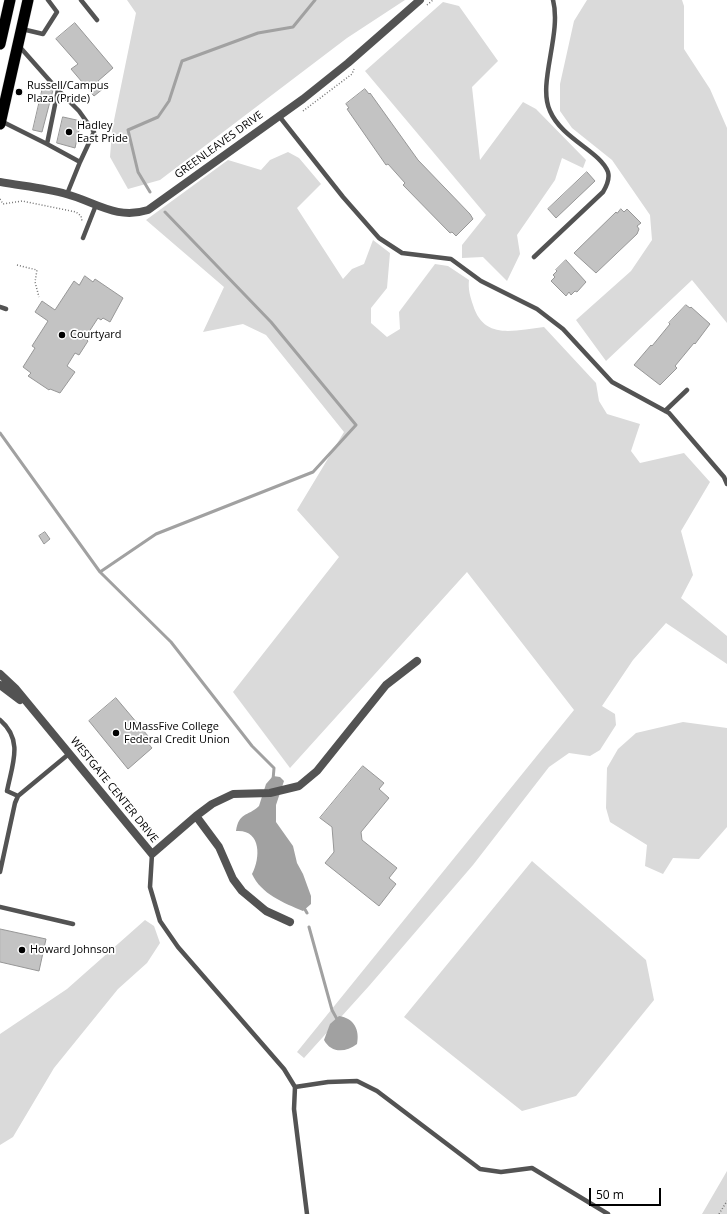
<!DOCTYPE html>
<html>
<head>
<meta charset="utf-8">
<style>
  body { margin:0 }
  #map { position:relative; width:727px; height:1214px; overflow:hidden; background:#fff; font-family:"Open Sans",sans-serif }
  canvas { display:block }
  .scale { position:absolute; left:589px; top:1188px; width:72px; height:18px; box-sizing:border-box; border:2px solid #000; border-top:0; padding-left:5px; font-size:12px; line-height:14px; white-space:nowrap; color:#000; -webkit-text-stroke:3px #fff; paint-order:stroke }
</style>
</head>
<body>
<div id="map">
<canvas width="727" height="1214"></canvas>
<div class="scale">50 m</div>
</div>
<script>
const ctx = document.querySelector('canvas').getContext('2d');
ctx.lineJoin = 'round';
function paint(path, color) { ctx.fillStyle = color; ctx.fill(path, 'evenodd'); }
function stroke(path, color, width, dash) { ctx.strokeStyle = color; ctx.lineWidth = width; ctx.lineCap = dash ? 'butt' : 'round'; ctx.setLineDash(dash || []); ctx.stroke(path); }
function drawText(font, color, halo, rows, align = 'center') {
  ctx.font = font + ' "Open Sans",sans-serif'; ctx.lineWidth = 3.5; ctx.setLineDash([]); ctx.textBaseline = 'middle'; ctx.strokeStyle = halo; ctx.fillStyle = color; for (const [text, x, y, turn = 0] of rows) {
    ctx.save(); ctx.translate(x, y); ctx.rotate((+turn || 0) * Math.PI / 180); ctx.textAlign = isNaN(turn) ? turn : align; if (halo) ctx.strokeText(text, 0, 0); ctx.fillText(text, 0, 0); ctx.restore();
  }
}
paint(new Path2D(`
  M127 0H405L347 38 160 180 128 189 110 157 112 130 136 13Z
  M587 0H682L684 6V49L710 89 727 128V323L692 280 606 361 576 320 631 271 652 240 650 215 612 160 572 128 560 111V84L574 21Z
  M443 2 459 6 498 61 472 87 480 160 523 102 536 109 586 160 583 168 562 158 555 180 517 235 520 254 507 281 483 257 462 258V245L486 215 365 71Z
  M288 152 299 158 321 184 297 208 343 279 352 269 364 264 373 240 390 253 387 288 371 308V323L387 337 400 329 399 312 435 264 448 266 469 280C468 289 470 296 473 305 484 341 515 330 544 327L596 383 599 401 607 414 640 424 631 451 640 463 684 453 710 482 681 531 693 575 681 598 727 636V664L666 623 633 660 602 706 615 714 616 725 600 750 590 756 569 753 549 767 473 865 369 986 304 1058 297 1052 574 710 467 572 290 768 233 692 339 557 297 510 344 432 266 335 243 324 203 332 224 287 146 220 228 160 261 170 270 160Z
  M683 722 727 728V827L699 859 673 858 663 874 645 866 647 845 610 822 606 808 607 768 618 749 636 733Z
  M532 861 646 960 654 1000 576 1096 522 1111 404 1017Z
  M145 920 154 926 160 943 147 963 118 989 54 1068 13 1137 0 1145V1034L67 989Z
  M727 1171V1214H702Z`), '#dadada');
paint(new Path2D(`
  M273 776 280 777 284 781 276 805V822L293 846 297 863 303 874 311 896V904L303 911C284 903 261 894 252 874 261 857 261 829 236 831 239 812 247 817 259 806L266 784Z
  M339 1016C354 1018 360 1030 357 1044 345 1053 331 1053 324 1040L330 1024Z`), '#a1a1a1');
stroke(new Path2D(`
  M150 192 138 172 128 130 158 117 169 101 182 61 258 33 293 27 315 0
  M0 433 100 572 171 642 252 746 274 768 273 780
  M100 572 156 534 313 472 356 425 271 322 165 212
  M303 906 307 913
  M309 927 332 1010 338 1021`), '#a1a1a1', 3);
const building = new Path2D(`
  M75 23 113 68 98 81 104 88 94 96 71 69 78 64 56 39Z
  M43 87 53 90 42 132 33 130Z
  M365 89 369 94 370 93 418 160 470 214 473 219 456 236 452 232 450 233 403 185 405 183 388 164 386 165 347 109 349 108 346 104Z
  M63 117 81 121 75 148 57 143Z
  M587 172 595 181 556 218 548 209Z
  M621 209 624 212 627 209 641 223 637 226 639 229 637 234 596 273 574 253 616 212 617 213Z
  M566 260 586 282 577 292 575 291 571 295 569 292 566 296 551 281 555 277 553 275 557 271 556 270Z
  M85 276 93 282 95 279 123 298 110 322 103 318 101 320 98 318 85 338 88 341 79 355 75 353 67 366 75 372 60 393 50 389 49 390 28 376 31 373 23 367 35 348 32 346 48 321 35 312 42 301 55 310 74 281 79 285Z
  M686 305 690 308 691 307 710 324 695 344 694 343 675 366 677 368 660 385 634 365 651 345 652 346 670 324 669 323Z
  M45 532 50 539 44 544 39 536Z
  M116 698 148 736 145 740 152 748 128 769 89 721Z
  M363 766 384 783 379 789 389 798 361 832 362 840 397 868 389 878 396 884 379 906 325 863 334 852 332 827 320 818Z
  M0 929 46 939 39 971 0 962Z`);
paint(building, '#c3c3c3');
stroke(building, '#979797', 1);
const trunk = new Path2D(`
  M0 44 10 0
  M0 124 28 0`);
stroke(trunk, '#dbdbdb', 12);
stroke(new Path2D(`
  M427 5 433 0
  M303 111 352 74 354 69
  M0 199 3 204 22 201 76 212 81 216 82 221
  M17 265 37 270 35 282 39 297
  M719 1214 727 1201`), '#757575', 1.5, [1, 2]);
stroke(new Path2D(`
  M81 0 97 20
  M22 29 43 34 57 12 48 0
  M58 90 79 111 94 132 80 162
  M279 116 343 197 379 238 402 253 451 259 481 281 537 309 563 329 612 382 669 413 724 477 727 484
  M1 121 47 144 58 90 19 46
  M47 144 80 162 67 194
  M83 238 96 205
  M534 257 603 192C606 187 610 179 608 172 600 151 562 139 550 111 537 84 562 34 553 0
  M0 307 6 309
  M665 411 687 390
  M0 720C24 740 12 765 7 791L18 796
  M152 854 150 887 160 921 178 947 284 1069 295 1087 328 1082 357 1081 377 1091 480 1169 501 1172 532 1168 608 1214
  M0 872 15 803 18 796 70 753
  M0 907 73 924
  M295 1087 294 1109 307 1214`), '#535353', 4.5);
stroke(new Path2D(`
  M0 182C22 186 45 188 66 194 96 202 116 220 148 210L303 99 348 63 420 0
  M0 674 16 689 152 854 196 816
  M0 685 20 700
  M290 922 266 911 242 891 233 879 219 847 196 816 212 804 233 794 270 793 299 786 317 771 386 685 417 661`), '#535353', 8);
stroke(trunk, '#000', 11);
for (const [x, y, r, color] of [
  [19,92,4,"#000"],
  [69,132,4,"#000"],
  [62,335,4,"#000"],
  [116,733,4,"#000"],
  [22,950,4,"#000"]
]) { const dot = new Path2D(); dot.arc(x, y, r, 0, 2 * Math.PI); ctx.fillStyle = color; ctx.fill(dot); stroke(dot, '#fff', 1.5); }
drawText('11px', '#000', '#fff', [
  ["Russell/Campus",27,86],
  ["Plaza (Pride)",27,99],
  ["Hadley",77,126],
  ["East Pride",77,139],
  ["Courtyard",70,335],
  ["UMassFive College",124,727],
  ["Federal Credit Union",124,740],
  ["Howard Johnson",30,950]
], 'left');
drawText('11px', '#000', '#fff', [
  ["GREENLEAVES DRIVE",219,145,-36],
  ["WESTGATE CENTER DRIVE",114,790,51]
]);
</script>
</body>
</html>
